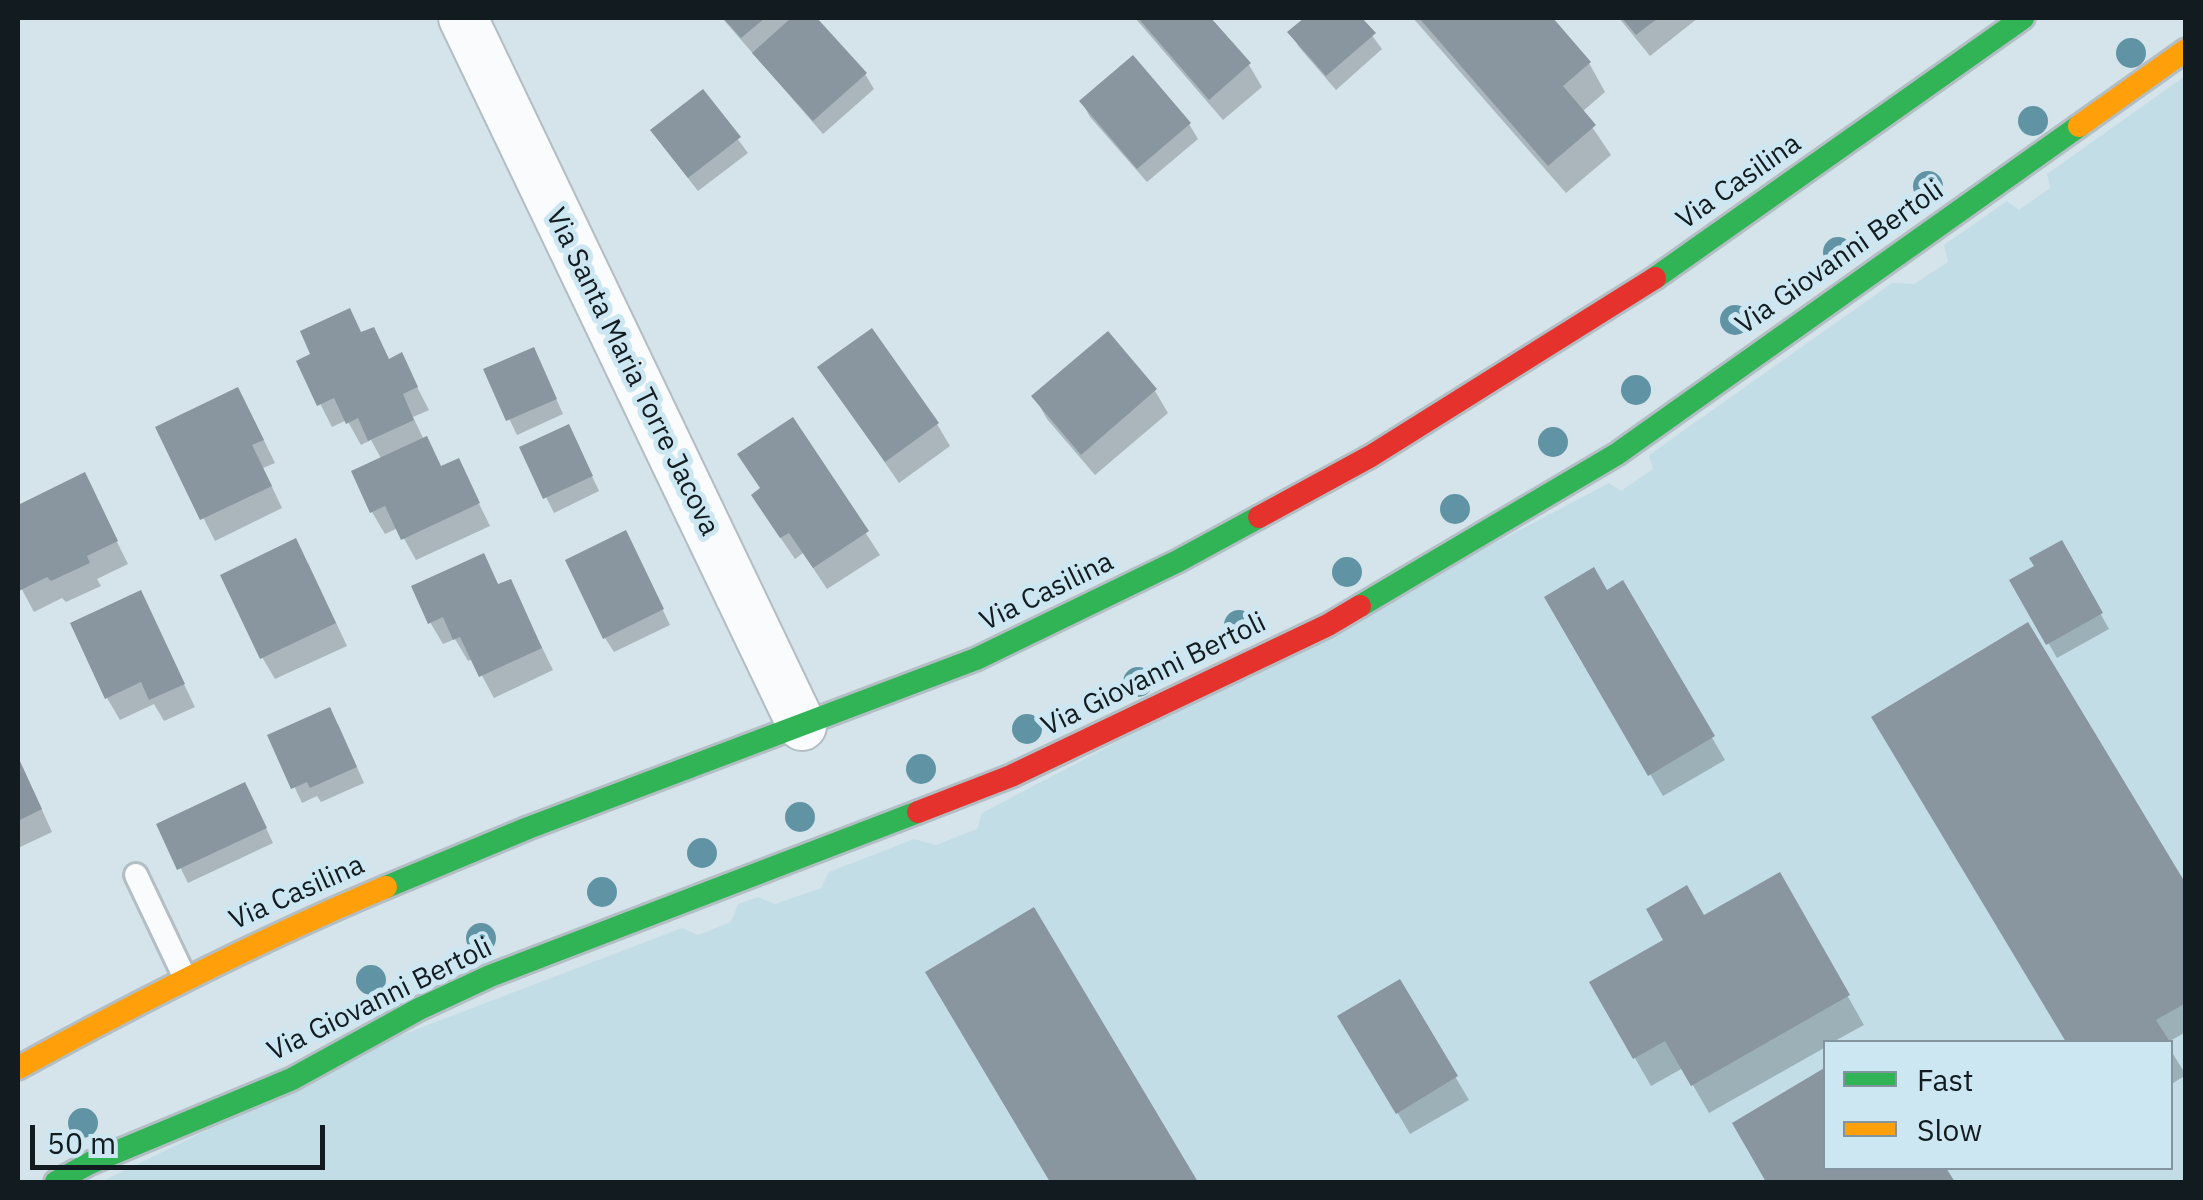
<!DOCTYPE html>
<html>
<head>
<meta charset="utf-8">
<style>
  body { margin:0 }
  #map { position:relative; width:2203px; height:1200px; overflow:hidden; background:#d5e4ea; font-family:"IBM Plex Sans",sans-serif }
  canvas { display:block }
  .frame { position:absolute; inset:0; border:20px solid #121b1f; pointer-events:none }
  .legend { position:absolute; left:1823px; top:1040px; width:350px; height:130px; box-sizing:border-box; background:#cde7f2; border:2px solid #82959e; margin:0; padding:12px 18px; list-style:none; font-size:30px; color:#121b1f }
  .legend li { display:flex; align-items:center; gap:20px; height:50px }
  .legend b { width:50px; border:2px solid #82959e }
  .scale { position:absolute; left:30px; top:1125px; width:295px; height:45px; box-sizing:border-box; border:5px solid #121b1f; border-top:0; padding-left:12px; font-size:30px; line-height:35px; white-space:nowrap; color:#121b1f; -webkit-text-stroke:8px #cde7f2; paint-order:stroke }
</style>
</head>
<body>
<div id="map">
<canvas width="2203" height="1200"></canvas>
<div class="frame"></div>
<ul class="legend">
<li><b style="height:12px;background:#30b455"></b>Fast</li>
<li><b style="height:12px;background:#ff9f0a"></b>Slow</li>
</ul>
<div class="scale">50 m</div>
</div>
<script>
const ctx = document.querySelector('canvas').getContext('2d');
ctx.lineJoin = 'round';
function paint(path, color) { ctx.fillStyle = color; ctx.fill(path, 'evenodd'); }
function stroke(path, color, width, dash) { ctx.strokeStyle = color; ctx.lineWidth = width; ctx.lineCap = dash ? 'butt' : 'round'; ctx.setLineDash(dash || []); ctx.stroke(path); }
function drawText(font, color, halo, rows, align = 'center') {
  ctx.font = font + ' "IBM Plex Sans",sans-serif'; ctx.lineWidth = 10; ctx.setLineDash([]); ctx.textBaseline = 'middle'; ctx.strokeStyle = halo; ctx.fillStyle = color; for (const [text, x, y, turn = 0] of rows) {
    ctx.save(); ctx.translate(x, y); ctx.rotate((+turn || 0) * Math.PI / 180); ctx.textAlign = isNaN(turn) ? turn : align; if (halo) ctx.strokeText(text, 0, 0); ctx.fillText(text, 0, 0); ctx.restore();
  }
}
paint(new Path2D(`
  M2185 76V1182H101L399 1036 682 928 698 935 731 922 738 904 758 897 775 904 821 888 829 872 914 839 936 845 977 829 982 813 1609 483 1621 491 1653 469 1649 455 1892 283 1914 284 1948 262 1944 245 2007 201 2019 210 2050 188 2047 174ZM1826 1042H2170V1168H1826Z`), '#c3dde7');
paint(new Path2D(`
  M722 18H814L865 74 874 89 823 134Z
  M1135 18H1208L1249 65 1262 87 1223 120Z
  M1307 18H1359L1382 49 1336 90 1299 47 1290 32Z
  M1413 18H1549L1589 63 1605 92 1582 112 1611 155 1566 193Z
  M1619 18H1698L1650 56Z
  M703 92 748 153 698 191 662 145Z
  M1082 102 1189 124 1198 139 1147 182 1090 117Z
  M1107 334 1155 391 1168 413 1095 475 1047 419 1034 396Z
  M362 335 390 361 401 356 429 410 413 417 424 440 426 439 442 468 458 461 490 526 416 560 398 528 385 534 372 512 382 460 371 440 361 445 347 420 332 427 299 362Z
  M541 365 563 414 517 435 486 371Z
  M820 368 937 424 950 446 899 483Z
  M250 412 275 463 263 468 282 508 215 541 158 428Z
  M792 420 880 555 827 589 803 553 795 559 767 518 762 490Z
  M576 442 599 491 554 513 522 449Z
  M84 476 128 564 97 579 101 586 66 602 62 598 34 612 18 582V508Z
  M2061 543 2109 629 2057 658 2013 581 2038 567Z
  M633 548 670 625 614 652 605 638Z
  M308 563 347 646 275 679 262 657Z
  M495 578 499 587 510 582 553 670 494 698 473 659 468 661 455 639 443 644 430 622Z
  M1622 583 1725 760 1663 796 1547 598 1606 593Z
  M140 593 195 707 164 721 154 704 120 720 107 698Z
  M1874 718 2186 889V1032L2168 1042H2069Z
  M338 724 364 783 321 802 317 796 302 803 271 736Z
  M18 757 52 832 18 848Z
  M253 800 273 843 188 883 159 825Z
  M1779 875 1864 1025 1833 1042H1826V1047L1709 1113 1683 1068 1651 1086 1592 983Z
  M1033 911 1196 1182H1053L928 973Z
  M1399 982 1469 1100 1410 1134 1341 1017Z
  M2170 1049 2186 1075 2170 1085Z
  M1735 1124 1826 1168H1943L1952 1182H1769Z`), '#0003');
paint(new Path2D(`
  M723 18H765L741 38Z
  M791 18H817L867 73 813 121 752 53Z
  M1138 18H1211L1251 63 1209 100Z
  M1304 18H1362L1376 33 1326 76 1287 32Z
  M1419 18H1553L1591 62 1563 86 1596 125 1548 166Z
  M1622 18H1658L1636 35Z
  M1133 55 1191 123 1137 169 1079 101Z
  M703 89 741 137 688 178 650 130Z
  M350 308 361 332 374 327 389 359 402 352 418 387 403 394 414 420 368 441 358 418 346 424 334 398 317 406 296 361 310 354 300 331Z
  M872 328 939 423 885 462 817 367Z
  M1108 331 1157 389 1081 455 1031 396Z
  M534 347 557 399 506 421 483 369Z
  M238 387 264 440 252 445 272 486 200 520 155 427Z
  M793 417 869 531 813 568 789 533 780 538 751 495 760 488 737 454Z
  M569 424 593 476 543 499 519 447Z
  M427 436 441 466 459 458 480 503 401 540 385 506 370 513 351 471Z
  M85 472 118 541 87 556 90 563 51 581 47 577 19 591 18 505Z
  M626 530 664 609 603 639 565 560Z
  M296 538 336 623 260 659 220 575Z
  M2062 540 2103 613 2046 645 2009 580 2034 566 2029 558Z
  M484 553 498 584 511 579 542 648 479 677 460 637 453 640 443 617 428 624 411 586Z
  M1594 567 1607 590 1623 580 1715 736 1648 776 1544 597Z
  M141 590 185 684 149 700 141 682 105 699 70 623Z
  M2028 622 2186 884V1003L2156 1020 2170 1042H2066L1871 717Z
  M330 707 357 767 310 788 307 782 291 789 267 735Z
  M18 757 42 809 18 821Z
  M245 782 267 828 177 870 156 824Z
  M1780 872 1850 995 1691 1086 1665 1041 1633 1059 1589 982 1663 940 1646 909 1687 885 1704 915Z
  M1034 907 1198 1182H1050L925 972Z
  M1400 979 1458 1076 1396 1114 1337 1016Z
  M1826 1067V1168H1946L1955 1182H1766L1732 1123Z`), '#89959f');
const lane = new Path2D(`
  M136 875 185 978`);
const street = new Path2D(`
  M463 18 802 726`);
const fast = new Path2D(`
  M1655 278 2023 18
  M1360 606 1617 454 2079 126
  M386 887 528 828 976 659 1178 561 1259 517
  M56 1182 90 1163 292 1079 419 1009 490 976 918 812`);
const slow = new Path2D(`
  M2079 126 2186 50
  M18 1068C138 1002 259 940 386 887`);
const jam = new Path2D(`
  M1259 517 1371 456 1655 278
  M918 812 1011 776 1328 625 1360 606`);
stroke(lane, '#b2bec3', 28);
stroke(street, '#b2bec3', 52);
stroke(fast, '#b2bec3', 28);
stroke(slow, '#b2bec3', 28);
stroke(jam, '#b2bec3', 28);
stroke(lane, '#f9fbfc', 22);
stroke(street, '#f9fbfc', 48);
stroke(fast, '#30b455', 22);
stroke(slow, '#ff9f0a', 22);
stroke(jam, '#e5322d', 22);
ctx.fillStyle = '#6094a4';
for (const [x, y] of [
  [2131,53],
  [2033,121],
  [1928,186],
  [1838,252],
  [1735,320],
  [1636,390],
  [1553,442],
  [1455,509],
  [1347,572],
  [1239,625],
  [1138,682],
  [1027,729],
  [921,769],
  [800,817],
  [702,853],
  [602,892],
  [481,938],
  [371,980],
  [83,1123]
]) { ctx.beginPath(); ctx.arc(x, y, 15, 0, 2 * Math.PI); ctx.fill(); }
drawText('28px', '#121b1f', '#cde7f2', [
  ["Via Casilina",1739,182,-35],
  ["Via Giovanni Bertoli",1840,258,-35],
  ["Via Santa Maria Torre Jacova",632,372,64],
  ["Via Casilina",1047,592,-26],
  ["Via Giovanni Bertoli",1154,675,-26],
  ["Via Casilina",297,893,-24],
  ["Via Giovanni Bertoli",380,1000,-26]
]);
</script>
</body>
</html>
